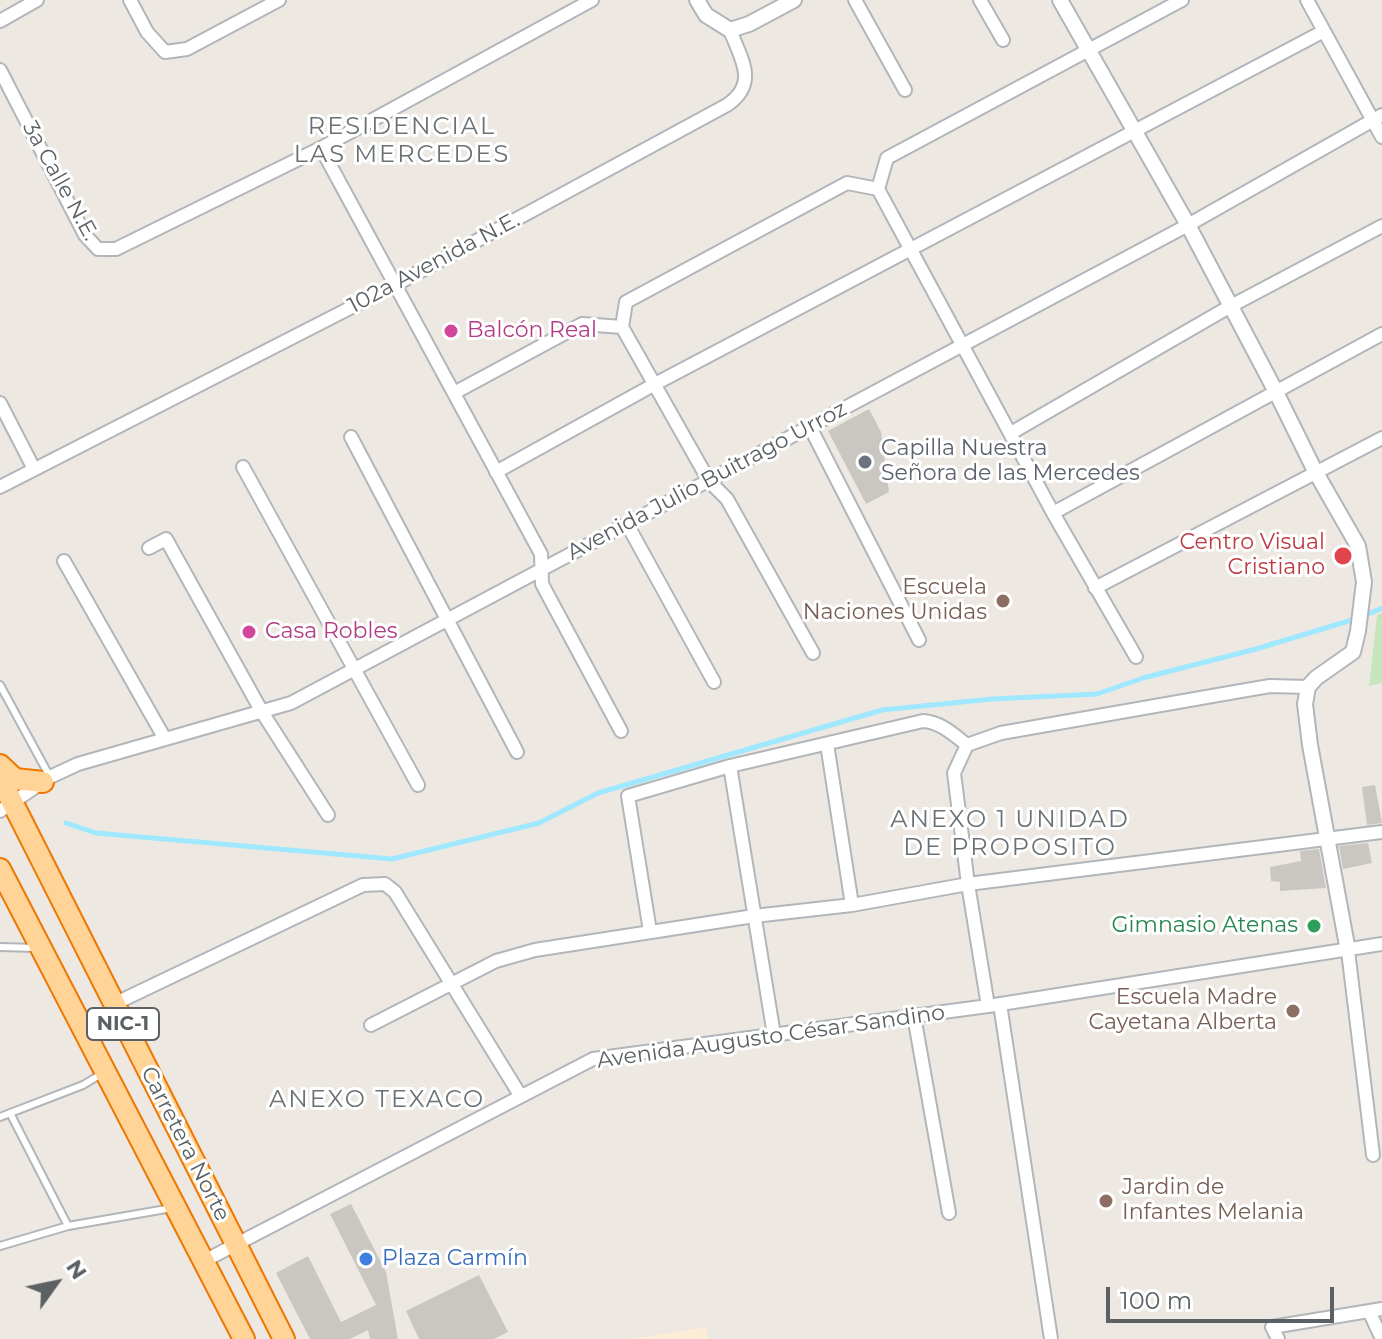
<!DOCTYPE html>
<html>
<head>
<meta charset="utf-8">
<style>
  body { margin:0 }
  #map { position:relative; width:1382px; height:1339px; overflow:hidden; background:#ede9e2; font-family:Montserrat,sans-serif }
  canvas { display:block }
  .north { position:absolute; left:16px; top:1243px; width:80px; height:80px; -webkit-text-stroke:6px #fff; paint-order:stroke; rotate:57deg; font-size:22px; font-weight:700; line-height:32px; text-align:center; color:#5a6063 }
  .north::after { content:''; display:block; margin:auto; width:28px; height:36px; background:#5a6063; clip-path:polygon(50% 0,100% 100%,50% 72%,0 100%) }
  .scale { position:absolute; left:1106px; top:1287px; width:228px; height:36px; box-sizing:border-box; border:4px solid #5a6063; border-top:0; padding-left:10px; font-size:24px; line-height:28px; white-space:nowrap; color:#5a6063; -webkit-text-stroke:6px #fff; paint-order:stroke }
</style>
</head>
<body>
<div id="map">
<canvas width="1382" height="1339"></canvas>
<div class="north">N</div>
<div class="scale">100 m</div>
</div>
<script>
const ctx = document.querySelector('canvas').getContext('2d');
ctx.lineJoin = 'round';
function paint(path, color) { ctx.fillStyle = color; ctx.fill(path, 'evenodd'); }
function stroke(path, color, width, dash) { ctx.strokeStyle = color; ctx.lineWidth = width; ctx.lineCap = dash ? 'butt' : 'round'; ctx.setLineDash(dash || []); ctx.stroke(path); }
function drawText(font, color, halo, rows, align = 'center') {
  ctx.font = font + ' Montserrat,sans-serif'; ctx.lineWidth = 6; ctx.setLineDash([]); ctx.textBaseline = 'middle'; ctx.strokeStyle = halo; ctx.fillStyle = color; for (const [text, x, y, turn = 0] of rows) {
    ctx.save(); ctx.translate(x, y); ctx.rotate((+turn || 0) * Math.PI / 180); ctx.textAlign = isNaN(turn) ? turn : align; if (halo) ctx.strokeText(text, 0, 0); ctx.fillText(text, 0, 0); ctx.restore();
  }
}
paint(new Path2D(`
  M706 1327 708 1339H631Z`), '#feedd6');
paint(new Path2D(`
  M1382 613V683L1369 686 1377 615Z`), '#c5e6bd');
stroke(new Path2D(`
  M1364 616 1382 608
  M66 823 96 833 392 859 539 823 598 793 882 710 992 699 1097 694 1143 678 1256 649 1355 619`), '#a0e8ff', 5);
paint(new Path2D(`
  M869 409 881 432 889 492 866 504 828 431Z
  M1375 785 1382 823 1367 825 1362 787Z
  M1368 843 1372 863 1343 869 1339 846Z
  M1319 849 1326 888 1280 891V882L1271 881 1270 867 1301 861 1300 851Z
  M351 1204 386 1272 398 1339H370L368 1330 350 1339H310L276 1273 308 1256 341 1322 376 1305 330 1214Z
  M479 1275 508 1332 494 1339H419L406 1311Z`), '#cac6c1');
const service = new Path2D(`
  M0 685 50 777
  M0 947 36 948
  M10 1113 68 1226
  M0 1117 83 1085 103 1073
  M0 1246 68 1226 172 1208`);
const minor = new Path2D(`
  M130 0 147 32 165 52 187 49 279 0
  M855 0 905 90
  M980 0 1003 40
  M1307 0 1382 137
  M0 21 37 0
  M0 70 85 235 98 249H116L321 148 592 0
  M321 148 541 554 542 584 621 731
  M878 189 1053 513 1136 657
  M622 327 709 481 727 499 813 653
  M454 393 582 324 622 327 626 302 847 183 878 189 887 158 1182 0
  M0 403 34 469
  M810 427 919 640
  M1011 433 1229 307 1382 226
  M351 437 517 752
  M243 467 418 785
  M496 472 655 384 1324 31
  M0 487 395 285 727 105C759 83 741 59 730 30
  M1053 513 1382 334
  M627 524 714 682
  M149 548 166 539 262 712 328 815
  M64 561 165 739
  M1095 588 1382 438
  M827 744 852 905
  M730 766 774 1035
  M0 811 50 777 78 764 291 703 1188 225 1382 115
  M650 931 628 796 730 766 923 721C941 722 954 735 967 745
  M1348 951 1373 1155
  M114 1004 363 885 385 884 395 892 520 1095
  M1000 1004 1051 1339
  M988 1006 968 884 954 773 967 745 1001 733 1235 692 1270 686 1308 687
  M914 1016 949 1213
  M371 1025 496 961 535 950 754 916 852 905 968 884 1382 832
  M204 1261 593 1059 988 1006 1382 944
  M1369 1311 1382 1339
  M1278 1339 1272 1327 1382 1309`);
const tertiary = new Path2D(`
  M697 0 706 15 730 30 749 24 794 0
  M1060 0 1188 225 1275 390 1315 471 1358 546 1364 582 1358 631 1353 652 1316 678 1308 687 1305 704 1310 745 1348 951`);
const trunk = new Path2D(`
  M0 765 15 779 43 782
  M0 778 284 1339
  M0 869 244 1339`);
stroke(service, '#b2b6ba', 10);
stroke(minor, '#b2b6ba', 16);
stroke(tertiary, '#b2b6ba', 18);
stroke(trunk, '#ef7600', 24);
stroke(service, '#fff', 6);
stroke(minor, '#fff', 12);
stroke(tertiary, '#fff', 14);
stroke(trunk, '#ffd496', 20);
for (const [x, y, r, color] of [
  [451,331,8,"#d1479c"],
  [865,462,8,"#6b7280"],
  [1343,556,10,"#e0444e"],
  [1003,601,8,"#8d6e63"],
  [249,632,8,"#d1479c"],
  [1314,926,8,"#2e9e5b"],
  [1293,1011,8,"#8d6e63"],
  [1106,1201,8,"#8d6e63"],
  [366,1259,8,"#3f7fe0"]
]) { const dot = new Path2D(); dot.arc(x, y, r, 0, 2 * Math.PI); ctx.fillStyle = color; ctx.fill(dot); stroke(dot, '#fff', 3); }
for (const [x, y, w] of [
  [123,1024,72]
]) { const box = new Path2D(); box.roundRect(x - w / 2, y - 16, w, 32, 6); ctx.fillStyle = '#fff'; ctx.fill(box); stroke(box, '#5a6063', 2); }
drawText('bold 20px', '#5a6063', null, [
  ["NIC-1",123,1024]
]);
drawText('22px', '#5a6063', '#fff', [
  ["3a Calle N.E.",60,181,61],
  ["102a Avenida N.E.",434,263,-28],
  ["Avenida Julio Buitrago Urroz",707,481,-28],
  ["Avenida Augusto César Sandino",771,1037,-8],
  ["Carretera Norte",185,1144,63]
]);
drawText('22px', '#b23c85', '#fff', [
  ["Balcón Real",467,331],
  ["Casa Robles",265,632]
], 'left');
drawText('22px', '#5b616d', '#fff', [
  ["Capilla Nuestra",881,449],
  ["Señora de las Mercedes",881,474]
], 'left');
drawText('22px', '#be3a42', '#fff', [
  ["Centro Visual",1325,543],
  ["Cristiano",1325,568]
], 'right');
drawText('22px', '#785e54', '#fff', [
  ["Escuela",987,588],
  ["Naciones Unidas",987,613],
  ["Escuela Madre",1277,998],
  ["Cayetana Alberta",1277,1023],
  ["Jardin de",1122,1188,"left"],
  ["Infantes Melania",1122,1213,"left"]
], 'right');
drawText('22px', '#27864d', '#fff', [
  ["Gimnasio Atenas",1298,926]
], 'right');
drawText('22px', '#366cbe', '#fff', [
  ["Plaza Carmín",382,1259]
], 'left');
ctx.letterSpacing = '2px';
drawText('24px', '#6b7275', '#fff', [
  ["RESIDENCIAL",402,127],
  ["LAS MERCEDES",402,155],
  ["ANEXO 1 UNIDAD",1010,820],
  ["DE PROPOSITO",1010,848],
  ["ANEXO TEXACO",377,1100]
]);
ctx.letterSpacing = '0px';
</script>
</body>
</html>
